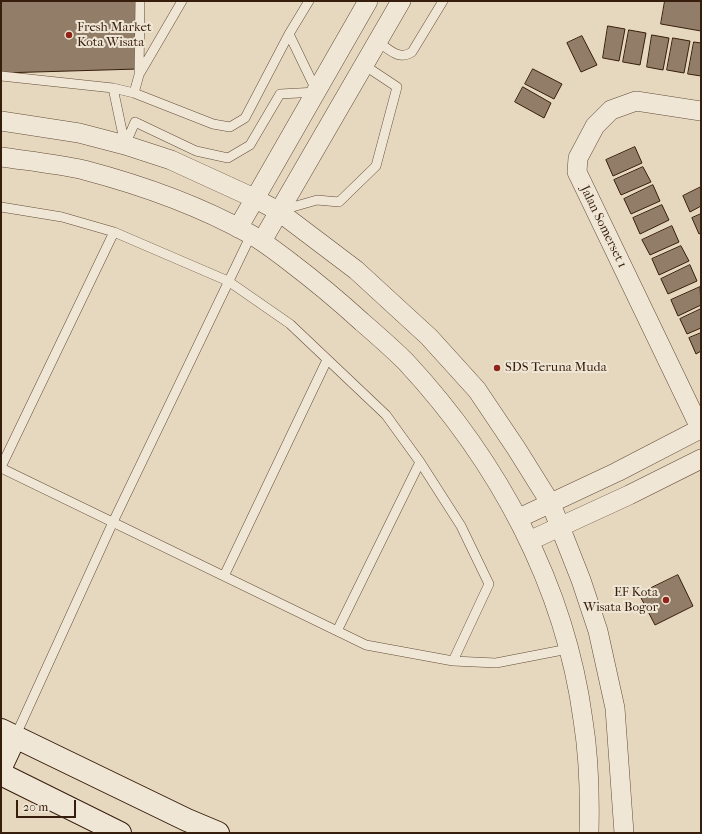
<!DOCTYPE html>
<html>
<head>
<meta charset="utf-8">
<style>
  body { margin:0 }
  #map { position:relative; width:702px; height:834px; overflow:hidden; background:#e6d8be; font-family:"IM FELL French Canon",serif }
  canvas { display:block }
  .frame { position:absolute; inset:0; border:2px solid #371d0b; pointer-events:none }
  .scale { position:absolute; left:16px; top:800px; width:60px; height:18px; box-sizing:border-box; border:2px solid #371d0b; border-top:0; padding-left:5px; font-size:12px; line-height:14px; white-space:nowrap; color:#371d0b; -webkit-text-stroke:3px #efe6d5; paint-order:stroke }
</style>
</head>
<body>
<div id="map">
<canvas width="702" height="834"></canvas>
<div class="frame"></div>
<div class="scale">20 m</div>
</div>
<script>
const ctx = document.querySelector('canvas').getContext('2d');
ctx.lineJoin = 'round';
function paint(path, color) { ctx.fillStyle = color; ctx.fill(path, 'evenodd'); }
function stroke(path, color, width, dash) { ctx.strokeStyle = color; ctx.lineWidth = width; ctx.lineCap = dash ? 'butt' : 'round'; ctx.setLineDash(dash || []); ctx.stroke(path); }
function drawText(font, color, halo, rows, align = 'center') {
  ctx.font = font + ' "IM FELL French Canon",serif'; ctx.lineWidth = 4; ctx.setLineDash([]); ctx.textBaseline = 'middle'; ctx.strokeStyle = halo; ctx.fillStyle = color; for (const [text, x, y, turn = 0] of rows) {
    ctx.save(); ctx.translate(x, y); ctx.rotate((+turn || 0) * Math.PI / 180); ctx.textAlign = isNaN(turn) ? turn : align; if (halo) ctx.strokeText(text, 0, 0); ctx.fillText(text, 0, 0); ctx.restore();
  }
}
const building = new Path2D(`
  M1 1H137L138 69 1 73Z
  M665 1H701V31L661 24Z
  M608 26 625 29 619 61 603 58Z
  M629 30 646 33 640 65 623 62Z
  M652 35 669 38 663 70 647 67Z
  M582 36 597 65 581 72 567 43Z
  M673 38 690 41 684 73 667 70Z
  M694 42 701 43V76L688 74Z
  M533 69 562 84 554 99 525 84Z
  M523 87 551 103 544 118 515 102Z
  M635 147 642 163 613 176 606 160Z
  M643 167 651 182 621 195 614 180Z
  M653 185 660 201 631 214 624 199Z
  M701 187V206L690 212 683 196Z
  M662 205 669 220 640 234 633 218Z
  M701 214V233L699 234 692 218Z
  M672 226 679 242 650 255 642 240Z
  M681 246 689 261 659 275 652 259Z
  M690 265 697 281 668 294 661 279Z
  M700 287 701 305 678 316 671 300Z
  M701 309V328L687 334 680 319Z
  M701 333V351L696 354 689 338Z
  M678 575 693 606 655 625 639 594Z`);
paint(building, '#927e68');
stroke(building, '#371d0b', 1);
const lane = new Path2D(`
  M378 42C389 49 399 61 412 52L443 1
  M140 73 182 1
  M1 76 113 88 134 93 213 124 230 127 245 118 289 34 309 1
  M113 88 125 145
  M134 93 139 75 140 1
  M125 145 135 122 196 151 228 158 250 145 280 94 317 92 289 34
  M1 207 62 217 114 232 228 281 290 324 386 415 420 462 461 526 489 584 453 661
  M282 210 317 200 339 202 376 166 397 87 364 65
  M1 467 114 232
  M1 468 366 645 453 661 496 663 568 649
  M224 576 327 360
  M337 631 420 462
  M15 737 113 522 251 235`);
const street = new Path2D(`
  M701 111 636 101 611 110 595 126 578 158 577 172 701 430
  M1 121 79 133 125 145 171 160 254 198 278 211 356 270 429 337 477 390 516 448 551 504 581 580 598 631 615 708 624 833
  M1 157C28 161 57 164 84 170 141 185 198 205 250 234 264 242 277 252 290 262 315 281 339 301 362 322 377 335 392 348 406 362 498 461 565 585 583 720 589 757 590 795 589 833
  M238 228 368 1
  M262 241 401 1
  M519 518 617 472 700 429
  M529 541 629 495 701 459`);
const secondary = new Path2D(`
  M1 730 187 820 218 833
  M1 767 15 737
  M1 774 120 833`);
stroke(lane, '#634c38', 10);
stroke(street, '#634c38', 20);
stroke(secondary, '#371d0b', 24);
stroke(lane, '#efe6d5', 9);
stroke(street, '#efe6d5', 19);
stroke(secondary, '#efe6d5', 22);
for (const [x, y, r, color] of [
  [69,35,4,"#8f2418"],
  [497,368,4,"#8f2418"],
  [666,600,4,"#8f2418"]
]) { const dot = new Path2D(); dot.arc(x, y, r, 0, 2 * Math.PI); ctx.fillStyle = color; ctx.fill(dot); stroke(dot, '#efe6d5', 1.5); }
drawText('13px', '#371d0b', '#efe6d5', [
  ["Fresh Market",77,28],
  ["Kota Wisata",77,43],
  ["SDS Teruna Muda",505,368],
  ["EF Kota",658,593,"right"],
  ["Wisata Bogor",658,608,"right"]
], 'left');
drawText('13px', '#371d0b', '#efe6d5', [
  ["Jalan Somerset 1",603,227,64]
]);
</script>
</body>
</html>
